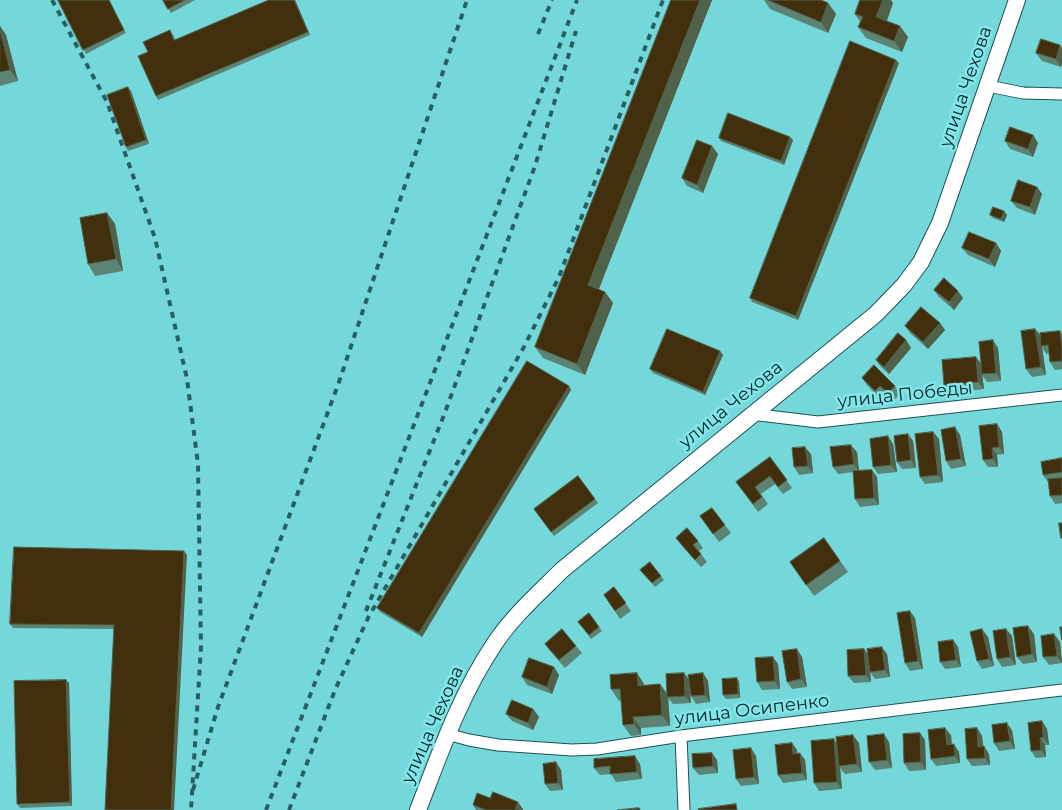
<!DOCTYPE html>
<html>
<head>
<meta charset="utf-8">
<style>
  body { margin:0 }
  canvas { display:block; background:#74d8db }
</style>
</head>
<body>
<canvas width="1062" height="810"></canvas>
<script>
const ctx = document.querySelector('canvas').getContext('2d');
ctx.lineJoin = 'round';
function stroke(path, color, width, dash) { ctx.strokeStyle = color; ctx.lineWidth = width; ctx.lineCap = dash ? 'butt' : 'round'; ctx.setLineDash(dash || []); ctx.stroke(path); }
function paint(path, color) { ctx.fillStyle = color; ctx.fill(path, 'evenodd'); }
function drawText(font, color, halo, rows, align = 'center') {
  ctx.font = font + ' Montserrat,sans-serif'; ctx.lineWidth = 5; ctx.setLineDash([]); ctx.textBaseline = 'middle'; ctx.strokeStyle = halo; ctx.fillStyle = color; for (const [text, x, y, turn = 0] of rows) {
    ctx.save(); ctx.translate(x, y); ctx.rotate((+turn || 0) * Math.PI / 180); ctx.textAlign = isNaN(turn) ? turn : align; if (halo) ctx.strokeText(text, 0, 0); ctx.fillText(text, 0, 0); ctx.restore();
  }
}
const minor = new Path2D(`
  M988 86 1023 93 1062 94
  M751 414 818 422 1062 395
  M447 734 469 740 498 745 572 750 597 749 681 736 1062 690
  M681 736 684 810`);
const secondary = new Path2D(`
  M418 810C440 753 460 695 495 643 513 616 539 593 562 570L876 314 904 285 921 262 940 223 1017 0`);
stroke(minor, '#1b5254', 13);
stroke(secondary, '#1b5254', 18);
stroke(minor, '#fff', 11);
stroke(secondary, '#fff', 16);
stroke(new Path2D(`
  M52 0 107 102 155 238 187 379 198 464 201 647 191 810
  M538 34 552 0
  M366 611 444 415 535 166 576 31
  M193 790 218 707 338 385 467 0
  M266 810 577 0
  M289 810 335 690 368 618 524 347 559 277 663 0`), '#285f61', 4, [6, 6]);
paint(new Path2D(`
  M58 0H109L126 33 86 54Z
  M163 0H195L171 13Z
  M269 0H295L310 35 158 100 156 96 148 52 173 34 175 40Z
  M671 0H712L599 289 605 292 613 303 585 375 543 358 535 347Z
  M764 0H821L828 3 836 14 828 33 770 9Z
  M893 3 887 21 908 37 902 52 866 38 858 27 860 22 855 14Z
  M0 26 6 35 18 81 0 86Z
  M1062 48V63L1061 67 1042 61 1036 53Z
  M899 63 798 320 752 302 750 298Z
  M131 91 149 144 128 151 126 147Z
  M1033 135 1038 143 1033 157 1010 149 1005 141Z
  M719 138 793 140 784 165 721 141Z
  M718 154 703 193 687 186 682 178Z
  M1037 187 1042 194 1035 215 1017 208 1011 201Z
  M1004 211 1007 215 1004 222 993 218 990 215Z
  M107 213 115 224 123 271 95 276 88 264Z
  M996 243 1001 251 995 267 968 255 962 248Z
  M934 290 963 298 954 310 939 297Z
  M940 323 945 330 928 349 910 333 905 326Z
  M1035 329 1040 335 1060 331 1062 334V369L1055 370 1050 362 1049 353 1046 354 1042 347 1046 375 1032 377 1026 369Z
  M906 340 911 348 889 374 881 367 876 360Z
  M998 348 1001 381 987 382 982 375 984 389 950 393 944 385 976 357 981 364Z
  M720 351 723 355 705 395 653 373 650 369Z
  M862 378 895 386 900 394 893 401 886 394 880 399 867 385Z
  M569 386 571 390 422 637 380 612 377 608Z
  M997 424 1002 432 1004 454 997 455 998 467H988L983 460Z
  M955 427 960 435 966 466 951 469 946 461Z
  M933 432 939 439 943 482 925 484 920 477Z
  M913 441 916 468 902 469 897 462Z
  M893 444 897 472 878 474 873 467Z
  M857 452 859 471 872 470 877 477 879 505 860 507 855 499 853 472 838 474 833 467Z
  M811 454 813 473 799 475 794 467Z
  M770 457 792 488 783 494 775 484 761 494 768 504 758 512 736 482Z
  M1062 458V503L1055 504 1050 496 1048 482 1043 475Z
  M578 476 598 503 554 536 534 509Z
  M712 508 731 533 719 542 700 516Z
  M676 538 698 541 703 548 699 551 707 562 701 567 681 545Z
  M824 538 848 572 814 596 790 562Z
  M187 555 114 629 13 628 10 624Z
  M640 570 661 576 664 580 655 587Z
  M614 587 631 611 620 619 604 595Z
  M589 613 602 631 591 639 578 622Z
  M915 618 923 669 910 671 905 663Z
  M1006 629 1012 636 1016 665 1002 667 997 659Z
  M1034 634 1037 662 1023 664 1017 657Z
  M1054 634 1060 642 1062 663 1049 665 1043 657Z
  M988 637 994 666 982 669 977 661Z
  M953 640 958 647 961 667 945 669 940 662Z
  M545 644 576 646 582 653 565 668 550 651Z
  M864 649 868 654H887L890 677 875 679 870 672 871 682 854 683 848 676Z
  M802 657 807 687 792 689 787 682Z
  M778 664 780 689 762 690 757 682Z
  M554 667 559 675 552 694 527 685 522 677Z
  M637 673 644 685 660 684 667 694 684 673 689 680 691 703 673 704 668 698 670 726 641 728V735L631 736 623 725 621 700 619 701 611 689Z
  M703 673 708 681 710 702 696 704 691 696Z
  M737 678 739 682 740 698 726 699 723 695Z
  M69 683 72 806 20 808 17 804Z
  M533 709 539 717 533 730 512 721 506 714Z
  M1042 721 1047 729 1049 745H1045L1046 757 1036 758 1031 751Z
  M977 728 982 736 983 746H984L989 754 990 765 972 766 967 759Z
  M1012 730 1015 749 999 751 994 743Z
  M920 733 925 740 926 770 909 771 904 763Z
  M951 735 952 744 959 752 960 763 936 766 931 759Z
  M889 742 892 768 875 770 869 762Z
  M792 743 797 750V753L805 760 807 780 783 783 778 775Z
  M859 743 862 772 845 774 840 768 842 789 819 791 814 783 837 744Z
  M756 756 759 784 741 786 736 779Z
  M717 760 718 773 699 775 693 768Z
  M556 762 561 770 563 790 550 791 545 784Z
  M640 764 642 779 616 782 611 774 600 775 594 768Z
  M473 805 523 809V810H476Z`), '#5b8474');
paint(new Path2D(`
  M294 0H295L310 35 308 32Z
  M700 0H712L596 296 588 285Z
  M883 0H891L893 3 884 28 876 17Z
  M828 3 836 14 828 33 821 22Z
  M0 26 6 35 18 81 10 70 0 30Z
  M900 26 908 37 902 52 894 41Z
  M1060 45 1062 48V63L1061 67 1056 59Z
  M896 60 899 63 798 320 796 316Z
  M128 87 131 91 149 144 146 140Z
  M1033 135 1038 143 1033 157 1028 149Z
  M790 137 793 140 784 165 781 161Z
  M712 146 718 154 703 193 697 185Z
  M1037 187 1042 194 1035 215 1030 207Z
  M1004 211 1007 215 1004 222 1001 219Z
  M107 213 115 224 123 271 116 259Z
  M996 243 1001 251 995 267 989 259Z
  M958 291 963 298 954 310 949 302Z
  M605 292 613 303 585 375 577 364Z
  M940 323 945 330 928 349 923 342Z
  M1035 329 1041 336V346L1042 347 1046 375 1041 367Z
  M906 340 911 348 889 374 884 367Z
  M993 340 998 348 1001 381 996 373Z
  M720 351 723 355 705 395 703 392Z
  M976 357 981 364 984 389 978 382Z
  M569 386 571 390 422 637 419 633Z
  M997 424 1002 432 1004 454 999 447Z
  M955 427 960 435 966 466 961 459Z
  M933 432 939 439 943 482 938 475Z
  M908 434 913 441 916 468 911 460Z
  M888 436 893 444 897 472 891 465Z
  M851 445 857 452 859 472 854 464Z
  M805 447 811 454 813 473 808 466Z
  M992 448 997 455 998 467 993 459Z
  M872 470 877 477 879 505 874 498Z
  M184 551 187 555 174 810H171Z
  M910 611 915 618 923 669 918 661Z
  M1028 626 1034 634 1037 662 1032 654Z
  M982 629 988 637 994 666 989 659Z
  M1006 629 1012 636 1016 665 1010 657Z
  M1054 634 1060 642 1062 663 1057 656Z
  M953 640 958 647 961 667 956 660Z
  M882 647 887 654 890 677 885 670Z
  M797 649 802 657 807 687 801 679Z
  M864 649 869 657 871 682 866 675Z
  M773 657 778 664 780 689 775 681Z
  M554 667 559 675 552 694 547 687Z
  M637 673 644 684 645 697 638 686Z
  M684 673 689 680 691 703 685 696Z
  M703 673 708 681 710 702 705 695Z
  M737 678 739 682 740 698 738 694Z
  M66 680 69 683 72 806 70 802Z
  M660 684 668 695 670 726 662 715Z
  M533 709 539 717 533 730 528 723Z
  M633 717 641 728V735L634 724Z
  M1042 721 1047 729 1049 745 1043 737Z
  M1007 723 1012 730 1015 749 1010 741Z
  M945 728 951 735 952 752 947 745Z
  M977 728 982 736 984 754 978 747Z
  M920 733 925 740 926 770 921 762Z
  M884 734 889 742 892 768 887 760Z
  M853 735 859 743 862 772 857 764Z
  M1040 738 1045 745 1046 757 1041 750Z
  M834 739 839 747V766L840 768 842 789 837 782Z
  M792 743 797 750 798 761 793 754Z
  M954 744 959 752 960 763 955 756Z
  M984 746 989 754 990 765 985 758Z
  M751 748 756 756 759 784 754 777Z
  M712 753 717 760 718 773 713 766Z
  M800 753 805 760 807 780 802 773Z
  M635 756 640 764 642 779 637 772Z
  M556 762 561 770 563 790 558 783Z
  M518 802 523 809V810H515Z`), '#51624b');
const building = new Path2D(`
  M58 0H109L124 30 83 50Z
  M163 0H185L168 9Z
  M269 0H294L308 32 156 96 138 56 148 52 143 42 170 30 174 40Z
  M671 0H700L588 285 605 292 577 364 535 347Z
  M768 0H821L828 3 821 22Z
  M860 0H883L876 17 900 26 894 41 858 27 863 17 855 14Z
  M0 30 10 70 0 72Z
  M1041 39 1060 45 1056 59 1036 53Z
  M850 41 896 60 796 316 750 298Z
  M128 87 146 140 126 147 107 95Z
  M728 113 790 137 781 161 719 138Z
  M1010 127 1033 135 1028 149 1005 141Z
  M697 140 712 146 697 185 682 178Z
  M1018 180 1037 187 1030 207 1011 201Z
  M993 207 1004 211 1001 219 990 215Z
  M107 213 116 259 88 264 80 218Z
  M969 232 996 243 989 259 962 248Z
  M944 278 958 291 949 302 934 290Z
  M921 307 940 323 923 342 905 326Z
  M667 329 720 351 703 392 650 369Z
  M1035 329 1041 367 1026 369 1021 331Z
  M1060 331 1062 348V361L1050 362 1048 345 1041 346 1040 333Z
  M898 333 906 340 884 367 876 360Z
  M993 340 996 373 982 374 979 342Z
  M976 357 978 382 944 385 942 360Z
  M527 361 569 386 419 633 377 608Z
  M874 365 895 386 888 393 880 386 875 391 862 378Z
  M997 424 999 447 992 448 993 459 983 460 979 426Z
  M955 427 961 459 946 461 941 430Z
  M933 432 938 475 920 477 915 434Z
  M908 434 911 460 897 462 894 436Z
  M888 436 891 465 873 467 870 439Z
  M851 445 854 464 833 467 830 447Z
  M805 447 808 466 794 467 792 448Z
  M770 457 787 480 778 487 770 476 755 487 762 497 753 504 736 482Z
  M1062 458V472L1043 475 1041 462Z
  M872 470 874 498 855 499 853 471Z
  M578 476 595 499 551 532 534 509Z
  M1062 478V495L1050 496 1048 479Z
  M712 508 725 525 713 534 700 516Z
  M1059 523H1062V538H1061Z
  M687 528 698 541 693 545 701 554 695 560 676 538Z
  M824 538 840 561 806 585 790 562Z
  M14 547 184 551 171 810H105L114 625 10 624Z
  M650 562 661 576 652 583 640 570Z
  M614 587 626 603 615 611 604 595Z
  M910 611 918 661 905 663 897 613Z
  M589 613 599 627 589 635 578 622Z
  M1028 626 1032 654 1017 657 1013 628Z
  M1060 627H1062V640Z
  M562 629 576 646 559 660 545 644Z
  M982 629 989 659 977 661 970 632Z
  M1006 629 1010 657 997 659 993 631Z
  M1054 634 1057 656 1043 657 1041 636Z
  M953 640 956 660 940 662 938 642Z
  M882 647 885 670 870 672 867 649Z
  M797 649 801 679 787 682 782 651Z
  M864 649 866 675 848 676 847 650Z
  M773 657 775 681 757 682 755 658Z
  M529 658 554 667 547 687 522 677Z
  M637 673 638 686 660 684 662 715 633 717 634 724 623 725 620 689H611L610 675Z
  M684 673 685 696 667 697 666 674Z
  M703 673 705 695 691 696 688 675Z
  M737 678 738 694 723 695 722 679Z
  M66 680 70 802 17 804 14 681Z
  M512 700 533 709 528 723 506 714Z
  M1042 721 1043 737 1040 738 1041 750 1031 751 1028 723Z
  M1007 723 1010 741 994 743 992 725Z
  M945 728 947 745 954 744 955 756 931 759 928 730Z
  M977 728 978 747 984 746 985 758 967 759 965 729Z
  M920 733 921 762 904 763 903 734Z
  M884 734 887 760 869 762 867 736Z
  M853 735 857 764 839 766 836 737Z
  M834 739 837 782 814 783 811 741Z
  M792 743 793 754 800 753 802 773 778 775 775 745Z
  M751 748 754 777 736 779 733 750Z
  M712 753 713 766 693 768 692 754Z
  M635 756 637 772 610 774V766L594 768V759Z
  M556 762 558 783 545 784 543 764Z
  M493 792 518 802 515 810H486L473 805 477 793 490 798Z
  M736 804 737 810H699L698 809Z
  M639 808 640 810H618Z`);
paint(building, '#422f0d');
stroke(building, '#51624b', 1);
drawText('18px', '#042527', '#82e5e8', [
  ["улица Чехова",966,87,-71],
  ["улица Победы",905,395,-6],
  ["улица Чехова",731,405,-39],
  ["улица Осипенко",752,710,-7],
  ["улица Чехова",433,725,-66]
]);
</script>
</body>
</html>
